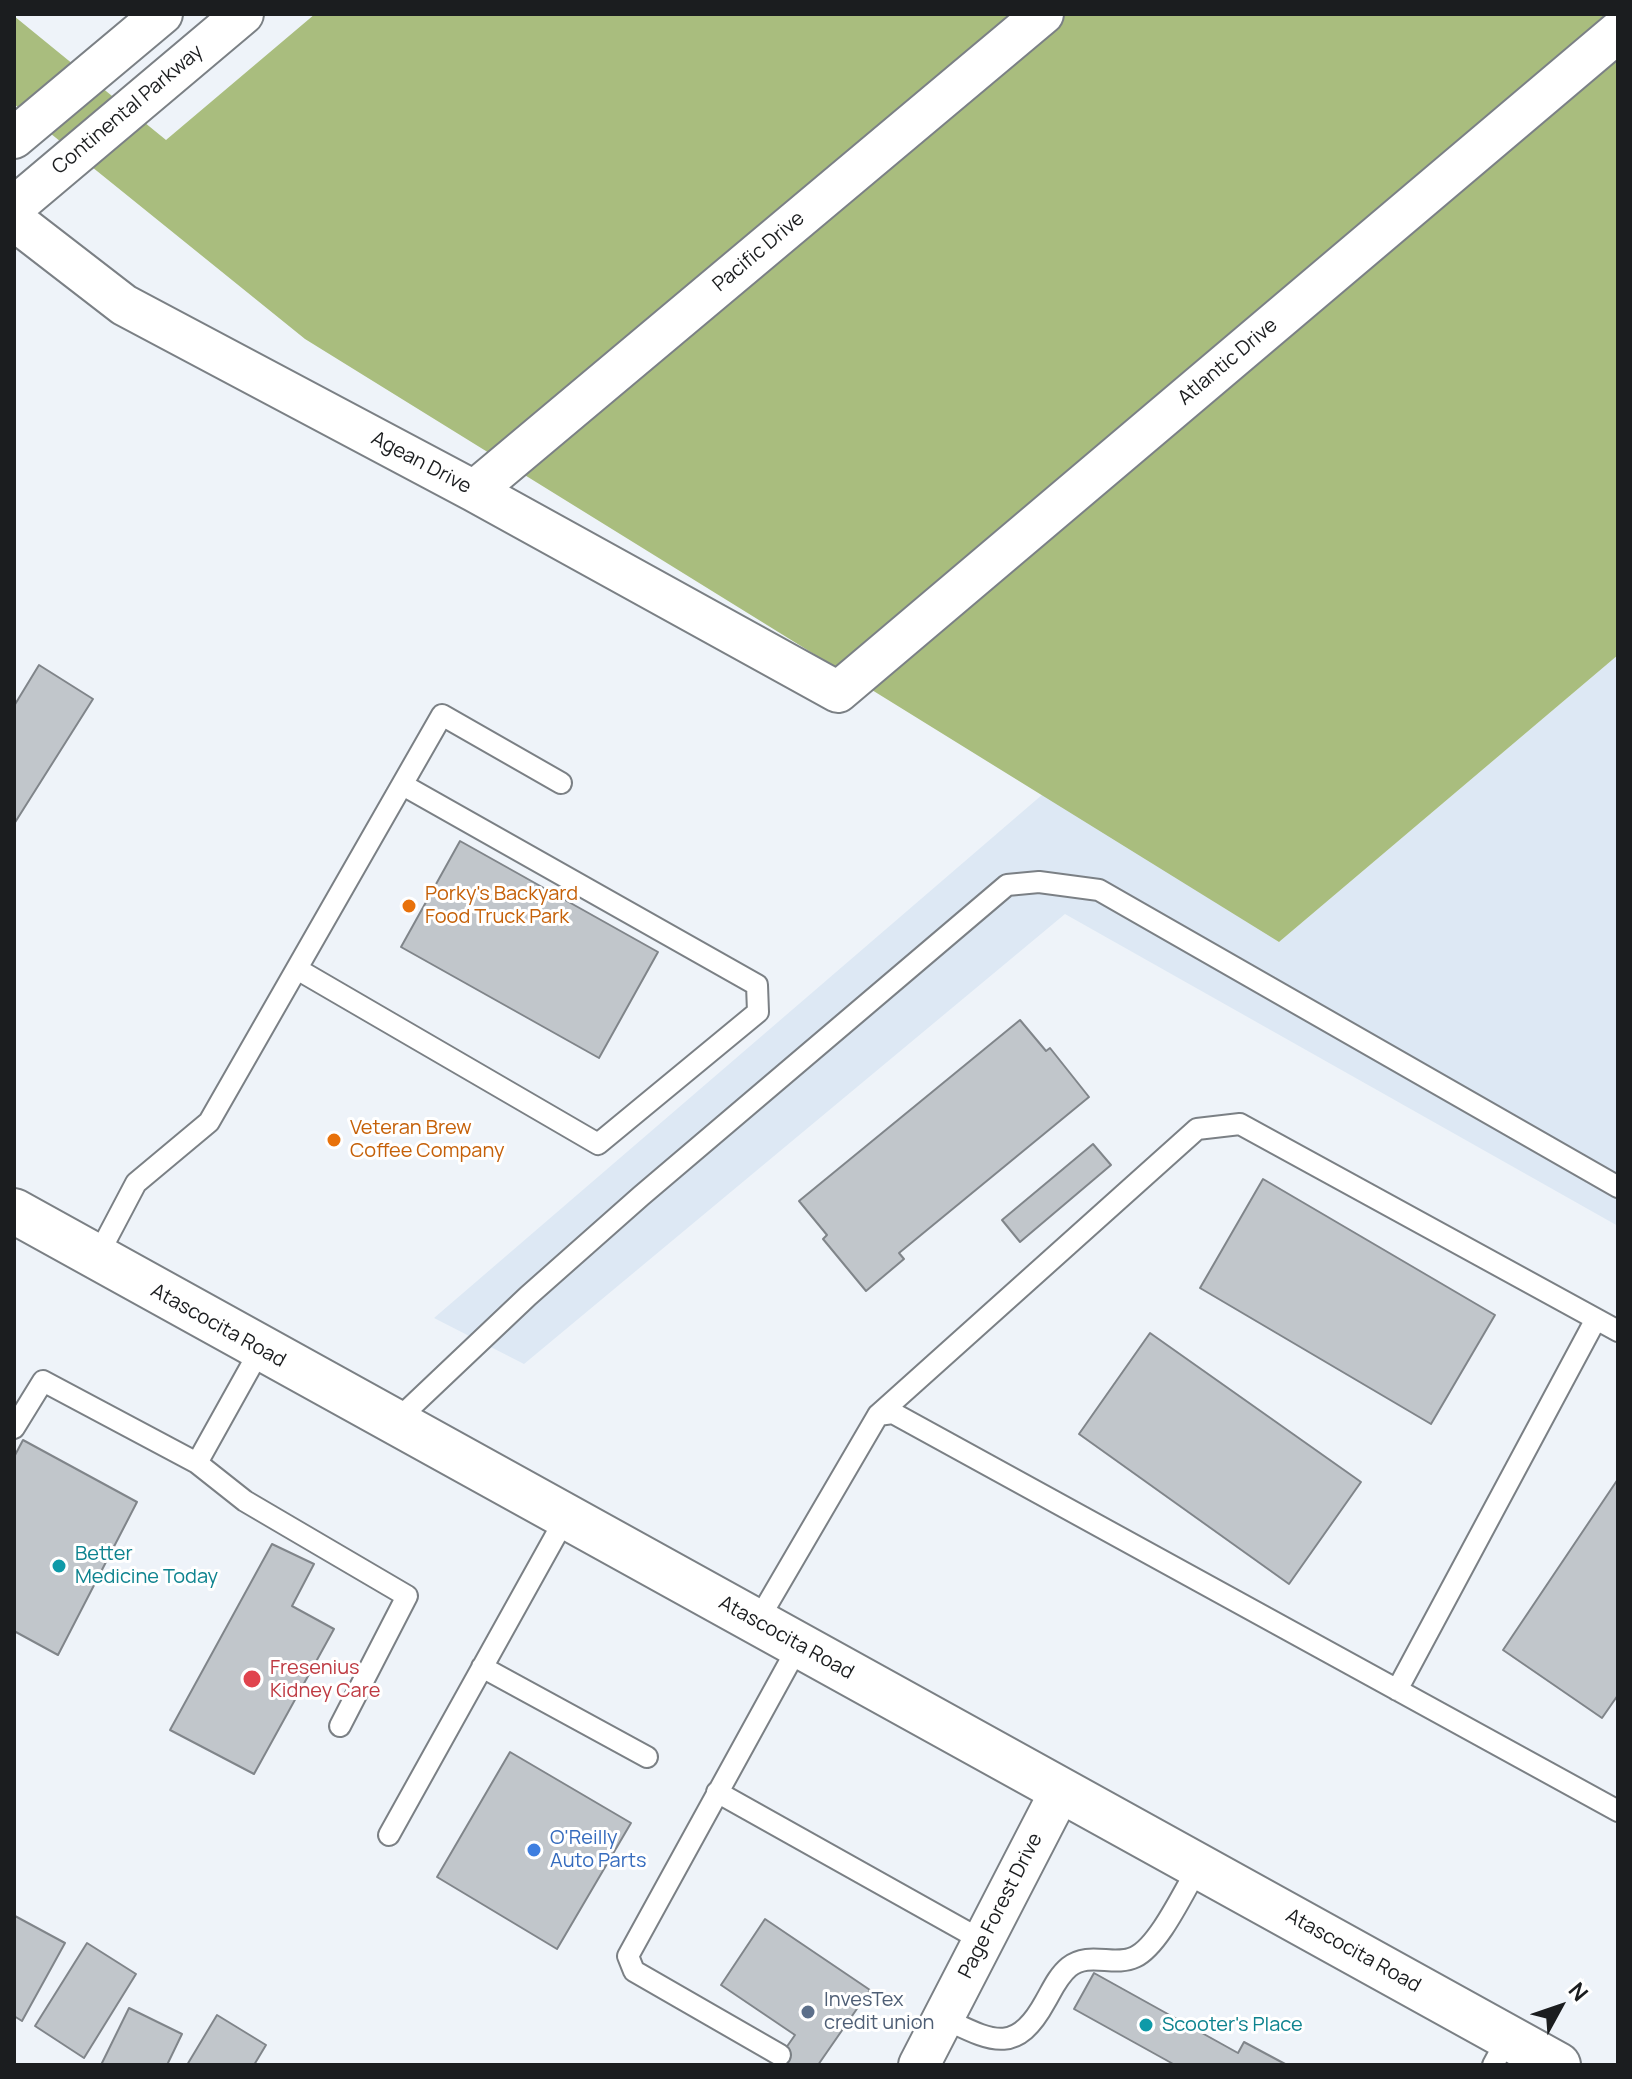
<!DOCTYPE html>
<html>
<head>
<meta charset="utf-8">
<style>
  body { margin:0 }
  #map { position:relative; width:1632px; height:2079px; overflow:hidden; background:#eef3f9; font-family:Manrope,sans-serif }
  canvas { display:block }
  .frame { position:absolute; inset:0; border:16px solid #1b1d1f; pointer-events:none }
  .north { position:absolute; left:1520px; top:1967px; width:80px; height:80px; -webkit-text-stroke:6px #fff; paint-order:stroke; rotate:50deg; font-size:22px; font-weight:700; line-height:32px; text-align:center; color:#1b1d1f }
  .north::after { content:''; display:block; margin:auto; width:28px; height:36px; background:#1b1d1f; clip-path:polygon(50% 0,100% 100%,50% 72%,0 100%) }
</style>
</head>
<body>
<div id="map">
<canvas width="1632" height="2079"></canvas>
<div class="frame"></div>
<div class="north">N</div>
</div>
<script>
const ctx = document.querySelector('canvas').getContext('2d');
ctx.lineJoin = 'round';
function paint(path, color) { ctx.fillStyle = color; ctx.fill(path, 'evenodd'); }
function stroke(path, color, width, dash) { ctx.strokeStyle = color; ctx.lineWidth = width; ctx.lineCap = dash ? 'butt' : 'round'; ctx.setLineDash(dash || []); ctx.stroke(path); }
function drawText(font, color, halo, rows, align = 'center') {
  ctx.font = font + ' Manrope,sans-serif'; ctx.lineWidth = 6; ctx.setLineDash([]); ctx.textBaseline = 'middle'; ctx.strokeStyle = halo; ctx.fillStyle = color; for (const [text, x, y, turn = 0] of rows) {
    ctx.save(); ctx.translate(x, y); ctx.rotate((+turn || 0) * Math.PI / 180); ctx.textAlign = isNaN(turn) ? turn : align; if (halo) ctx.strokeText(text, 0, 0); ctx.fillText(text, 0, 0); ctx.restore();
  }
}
paint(new Path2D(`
  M1618 655V1226L1065 914 524 1364 434 1318 1043 794 1279 942Z`), '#dde8f4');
paint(new Path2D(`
  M315 14H1618V655L1279 942 305 339 14 104V16L166 140Z`), '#a9bd7e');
const building = new Path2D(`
  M39 665 93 699 14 824V706Z
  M460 841 658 952 599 1058 401 947Z
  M1020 1020 1046 1051 1050 1048 1089 1097 899 1253 904 1259 866 1291 823 1239 827 1235 799 1201Z
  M1093 1144 1111 1165 1020 1242 1002 1220Z
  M1263 1179 1495 1315 1431 1424 1200 1288Z
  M1150 1333 1361 1482 1289 1584 1079 1434Z
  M23 1440 137 1502 58 1655 14 1631V1457Z
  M1618 1479V1695L1602 1718 1503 1650Z
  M272 1544 314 1564 292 1606 334 1629 254 1774 170 1730Z
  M510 1752 631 1823 557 1949 437 1877Z
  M15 1916 65 1943 22 2021 14 2016Z
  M765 1919 870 1990 818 2065H774L795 2035 721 1985Z
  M87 1943 136 1974 84 2058 35 2026Z
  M1094 1973 1238 2053 1244 2042 1287 2065H1175L1074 2009Z
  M129 2008 182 2034 167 2065H101Z
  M217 2015 266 2045 254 2065H187Z`);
paint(building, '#c1c6cb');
stroke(building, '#80858a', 2);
const service = new Path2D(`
  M297 969 598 1144 758 1012 757 985 403 785
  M97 1257 136 1183 209 1122 442 715 561 783
  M260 1350 197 1463 245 1501 407 1596 340 1726
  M878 1415 1197 1129 1240 1124 1618 1331
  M395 1422 528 1296 641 1196 1007 885 1039 882 1099 890 1618 1187
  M14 1428 43 1381 197 1463
  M757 1622 878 1415 893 1413 1618 1811
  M482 1667 647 1757
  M1397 1690 1596 1319
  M717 1792 983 1941
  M389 1835 566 1517
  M943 2018C990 2040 1015 2057 1045 2002 1052 1990 1058 1976 1069 1967 1089 1951 1114 1967 1135 1957 1159 1946 1185 1889 1199 1866
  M780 2055 634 1971 628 1956 799 1645
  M1493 2065 1508 2037`);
const minor = new Path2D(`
  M14 138 162 14
  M14 207 243 14
  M14 220 124 305 474 491 838 692 1618 32
  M474 491 1043 14
  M919 2065 1061 1790`);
const secondary = new Path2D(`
  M14 1211 1558 2065`);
stroke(service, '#7b8085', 24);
stroke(minor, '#7b8085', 44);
stroke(secondary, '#7b8085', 48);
stroke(service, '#fff', 20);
stroke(minor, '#fff', 40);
stroke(secondary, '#fff', 44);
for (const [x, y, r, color] of [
  [409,906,8,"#e8710a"],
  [334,1140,8,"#e8710a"],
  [59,1566,8,"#0f9aa8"],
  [252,1679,10,"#e0444e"],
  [534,1850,8,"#3f7fe0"],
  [808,2012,8,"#5c6f8a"],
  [1146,2025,8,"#0f9aa8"]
]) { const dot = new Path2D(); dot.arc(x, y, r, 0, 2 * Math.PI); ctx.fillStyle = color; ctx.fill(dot); stroke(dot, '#fff', 3); }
drawText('20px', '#1b1d1f', '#fff', [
  ["Continental Parkway",128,110,-40],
  ["Pacific Drive",759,252,-40],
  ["Atlantic Drive",1228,362,-40],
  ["Agean Drive",421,463,28],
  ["Atascocita Road",218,1326,29],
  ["Atascocita Road",786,1638,29],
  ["Page Forest Drive",1001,1906,-63],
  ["Atascocita Road",1353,1951,29]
]);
drawText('20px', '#c56008', '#fff', [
  ["Porky's Backyard",425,894],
  ["Food Truck Park",425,917],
  ["Veteran Brew",350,1128],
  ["Coffee Company",350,1151]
], 'left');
drawText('20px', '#0d838f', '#fff', [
  ["Better",75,1554],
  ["Medicine Today",75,1577],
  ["Scooter's Place",1162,2025]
], 'left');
drawText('20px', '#be3a42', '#fff', [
  ["Fresenius",270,1668],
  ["Kidney Care",270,1691]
], 'left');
drawText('20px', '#366cbe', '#fff', [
  ["O'Reilly",550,1838],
  ["Auto Parts",550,1861]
], 'left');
drawText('20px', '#4e5e75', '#fff', [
  ["InvesTex",824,2000],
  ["credit union",824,2023]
], 'left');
</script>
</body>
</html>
